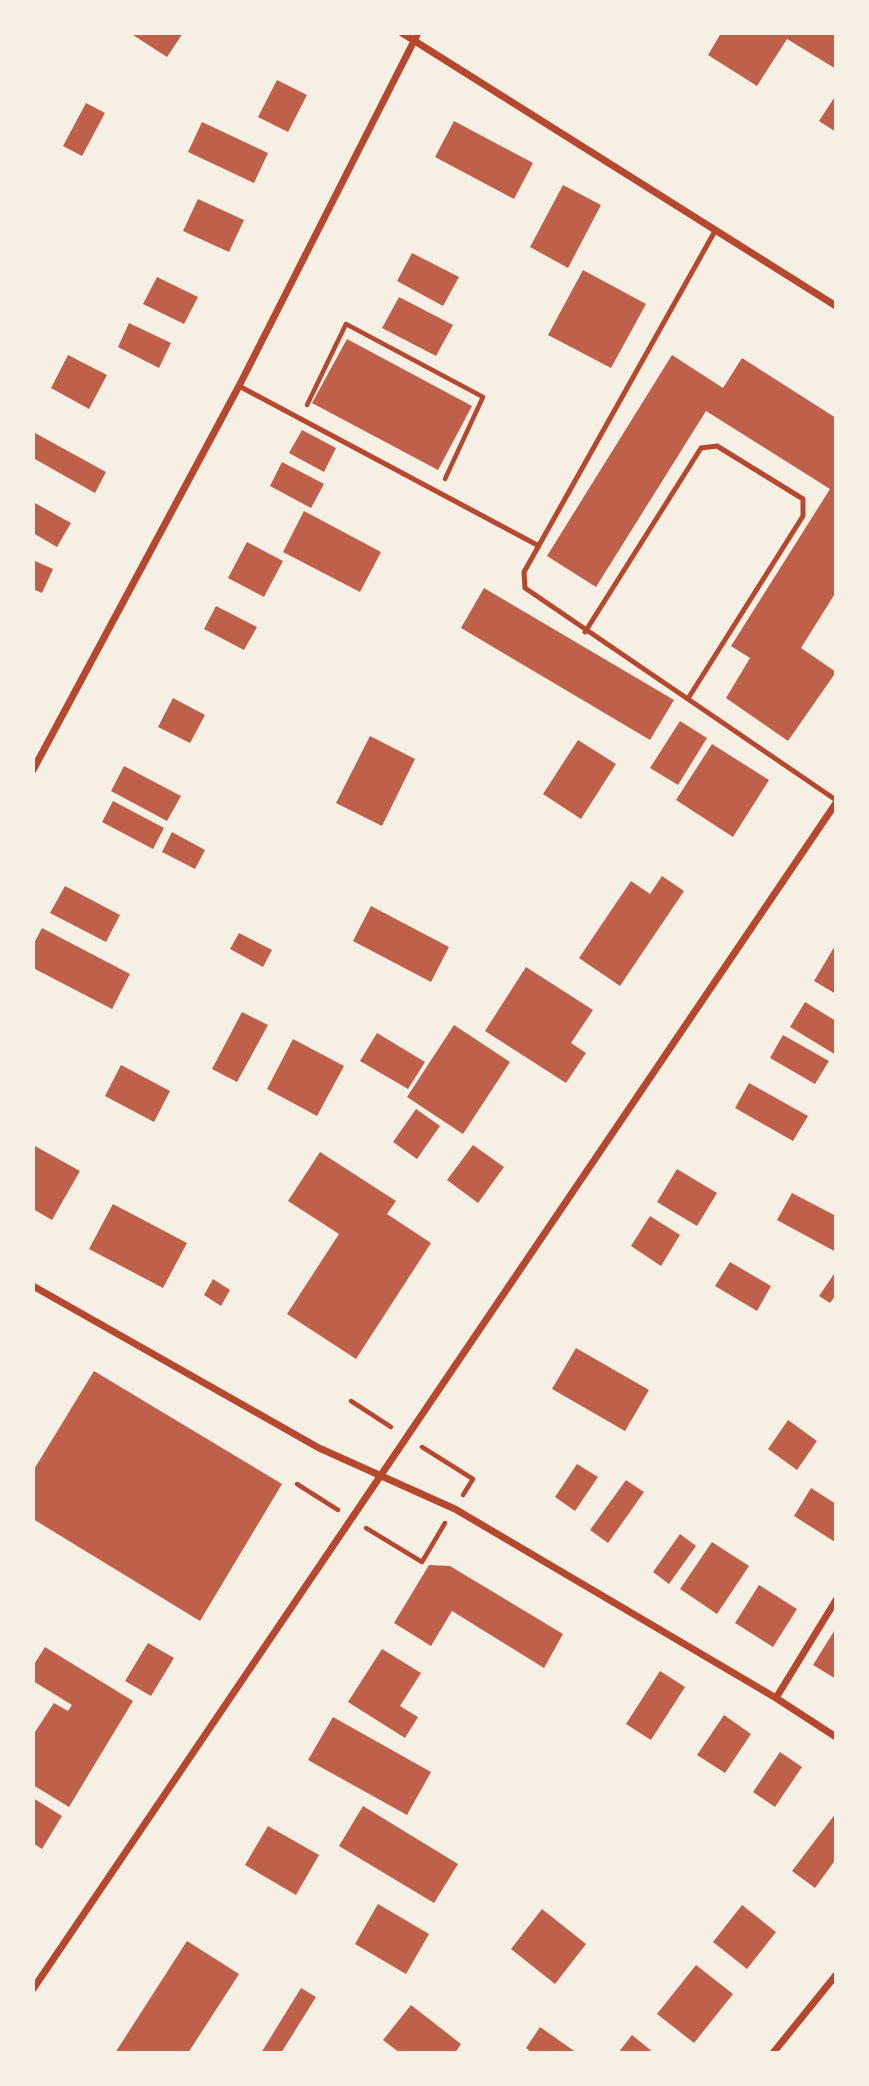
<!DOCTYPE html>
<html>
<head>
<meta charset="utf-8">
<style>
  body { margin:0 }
  #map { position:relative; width:869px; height:2086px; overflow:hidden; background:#f6efe4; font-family:"Exo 2",sans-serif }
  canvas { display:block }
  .frame { position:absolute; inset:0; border:35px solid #f6efe4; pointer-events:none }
</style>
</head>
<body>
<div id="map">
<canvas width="869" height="2086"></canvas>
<div class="frame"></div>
</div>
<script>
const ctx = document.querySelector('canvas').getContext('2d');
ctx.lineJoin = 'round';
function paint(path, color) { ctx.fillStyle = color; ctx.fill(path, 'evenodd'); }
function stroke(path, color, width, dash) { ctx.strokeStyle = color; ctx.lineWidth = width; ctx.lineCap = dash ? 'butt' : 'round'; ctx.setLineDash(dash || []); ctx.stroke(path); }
paint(new Path2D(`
  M134 33H183L167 57 133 35Z
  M721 33H836V69L787 39 757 86 708 55Z
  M277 80 307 95 288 132 258 117Z
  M836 95V132L819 121Z
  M86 103 105 113 82 156 63 146Z
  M454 121 533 163 514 199 435 157Z
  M202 122 268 153 254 183 188 152Z
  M563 185 601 205 568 268 530 247Z
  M198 199 244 220 229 252 183 231Z
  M412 253 459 277 443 306 397 281Z
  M583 270 646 304 611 368 548 335Z
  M157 277 198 297 184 324 143 304Z
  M399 297 453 325 436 356 382 328Z
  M129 323 171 343 159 368 118 347Z
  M347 339 472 406 438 470 312 403Z
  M68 355 107 375 89 409 51 388Z
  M672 355 723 388 742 358 836 418V592L801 648 836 672 788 741 726 698 750 658 731 646 830 489 706 411 596 587 547 556Z
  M302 430 336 448 324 472 289 453Z
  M35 433 106 472 95 493 33 458Z
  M282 462 324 484 311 508 270 486Z
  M33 502 71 523 57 547 33 533Z
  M304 511 381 552 360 592 283 552Z
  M247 542 283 561 264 597 228 578Z
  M33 560 53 569 42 593 33 589Z
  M484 588 674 700 650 740 461 628Z
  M216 606 257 627 244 650 204 629Z
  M173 698 205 715 190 743 158 727Z
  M680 721 707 738 678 785 650 768Z
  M370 736 415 759 382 826 336 803Z
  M578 740 616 764 581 819 543 794Z
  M712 744 769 780 733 837 676 800Z
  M124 766 181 796 167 821 111 791Z
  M113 801 164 828 153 849 102 822Z
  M172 832 205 850 195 869 162 852Z
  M662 876 684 891 620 986 579 958 631 881 650 894Z
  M65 886 120 915 106 942 50 913Z
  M371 906 449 947 431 982 353 941Z
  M42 928 130 974 112 1009 33 968V945Z
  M239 933 272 950 263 967 230 949Z
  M836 944V994L814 981Z
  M526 967 593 1010 571 1043 586 1053 566 1083 485 1031Z
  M805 1002 836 1021V1055L790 1027Z
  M242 1012 268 1025 237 1082 212 1069Z
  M454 1025 510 1062 463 1134 407 1097Z
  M377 1033 425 1062 408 1089 360 1061Z
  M783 1035 829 1061 815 1084 770 1058Z
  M293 1039 344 1066 317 1116 267 1089Z
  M121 1065 170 1091 154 1122 105 1096Z
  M749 1083 808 1116 793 1141 735 1108Z
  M416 1109 440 1126 417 1159 393 1142Z
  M33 1145 80 1171 52 1220 33 1209Z
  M473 1145 504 1167 478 1203 447 1180Z
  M320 1152 396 1201 387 1214 431 1243 356 1359 287 1314 339 1234 288 1201Z
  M677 1169 717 1193 697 1226 657 1202Z
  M792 1193 836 1216V1252L777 1220Z
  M113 1204 187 1243 163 1288 89 1249Z
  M650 1216 680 1235 661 1266 631 1246Z
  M730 1262 771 1286 757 1311 715 1286Z
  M836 1271V1295L830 1303 819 1296Z
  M213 1279 230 1290 221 1306 204 1295Z
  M576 1348 649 1390 625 1431 552 1389Z
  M94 1371 282 1484 200 1621 33 1519V1471Z
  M788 1420 817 1441 797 1470 768 1449Z
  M577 1464 598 1477 575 1511 555 1497Z
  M626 1480 644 1492 608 1543 590 1530Z
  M811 1488 836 1504 835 1542 794 1516Z
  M680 1534 696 1546 669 1584 653 1572Z
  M712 1542 749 1566 717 1614 680 1589Z
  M429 1565 450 1566 563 1634 544 1668 452 1611 431 1646 394 1623Z
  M759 1585 797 1609 773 1647 735 1623Z
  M836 1628V1679L813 1665Z
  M148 1643 174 1658 151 1696 125 1681Z
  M45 1647 133 1701 69 1807 33 1785V1735L54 1703 68 1711 72 1705 33 1681V1666Z
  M382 1649 421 1673 400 1706 418 1717 405 1738 348 1702Z
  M660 1671 685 1687 651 1740 626 1724Z
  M724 1715 751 1734 725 1773 697 1755Z
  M333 1717 431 1772 407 1815 308 1760Z
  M780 1752 802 1767 775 1807 753 1792Z
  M33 1798 62 1816 42 1849 33 1843Z
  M363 1806 458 1864 434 1903 339 1846Z
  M836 1813V1859L815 1888 792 1871Z
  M268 1826 319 1855 296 1895 245 1865Z
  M378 1904 429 1934 406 1974 355 1944Z
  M742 1905 776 1932 747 1969 713 1942Z
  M542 1909 586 1944 555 1984 511 1949Z
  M187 1941 239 1974 188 2053H115Z
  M696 1965 733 1994 694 2043 657 2014Z
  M301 1988 316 1997 281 2053H261Z
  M411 2005 461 2044 455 2053H400L383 2040Z
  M540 2027 577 2053H532L526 2048Z
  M632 2035 654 2053H618Z`), '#bf614a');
stroke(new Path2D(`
  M307 405 346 324 483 397 445 479
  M351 1401 391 1427
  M422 1447 473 1479 463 1495
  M297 1484 338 1510
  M366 1528 422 1562 445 1523`), '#b5482f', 4.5);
stroke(new Path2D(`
  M715 231 524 572 525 588 836 800
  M239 386 539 546
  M585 632 701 448 717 446 803 499V516L689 697`), '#b5482f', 5);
stroke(new Path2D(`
  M402 33 836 306
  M33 770 239 386 418 33
  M33 1286 319 1448 455 1509 776 1698 836 1737
  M776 1698 836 1600
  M33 1989 836 803
  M773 2053 836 1975`), '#b5482f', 7);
</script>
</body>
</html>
